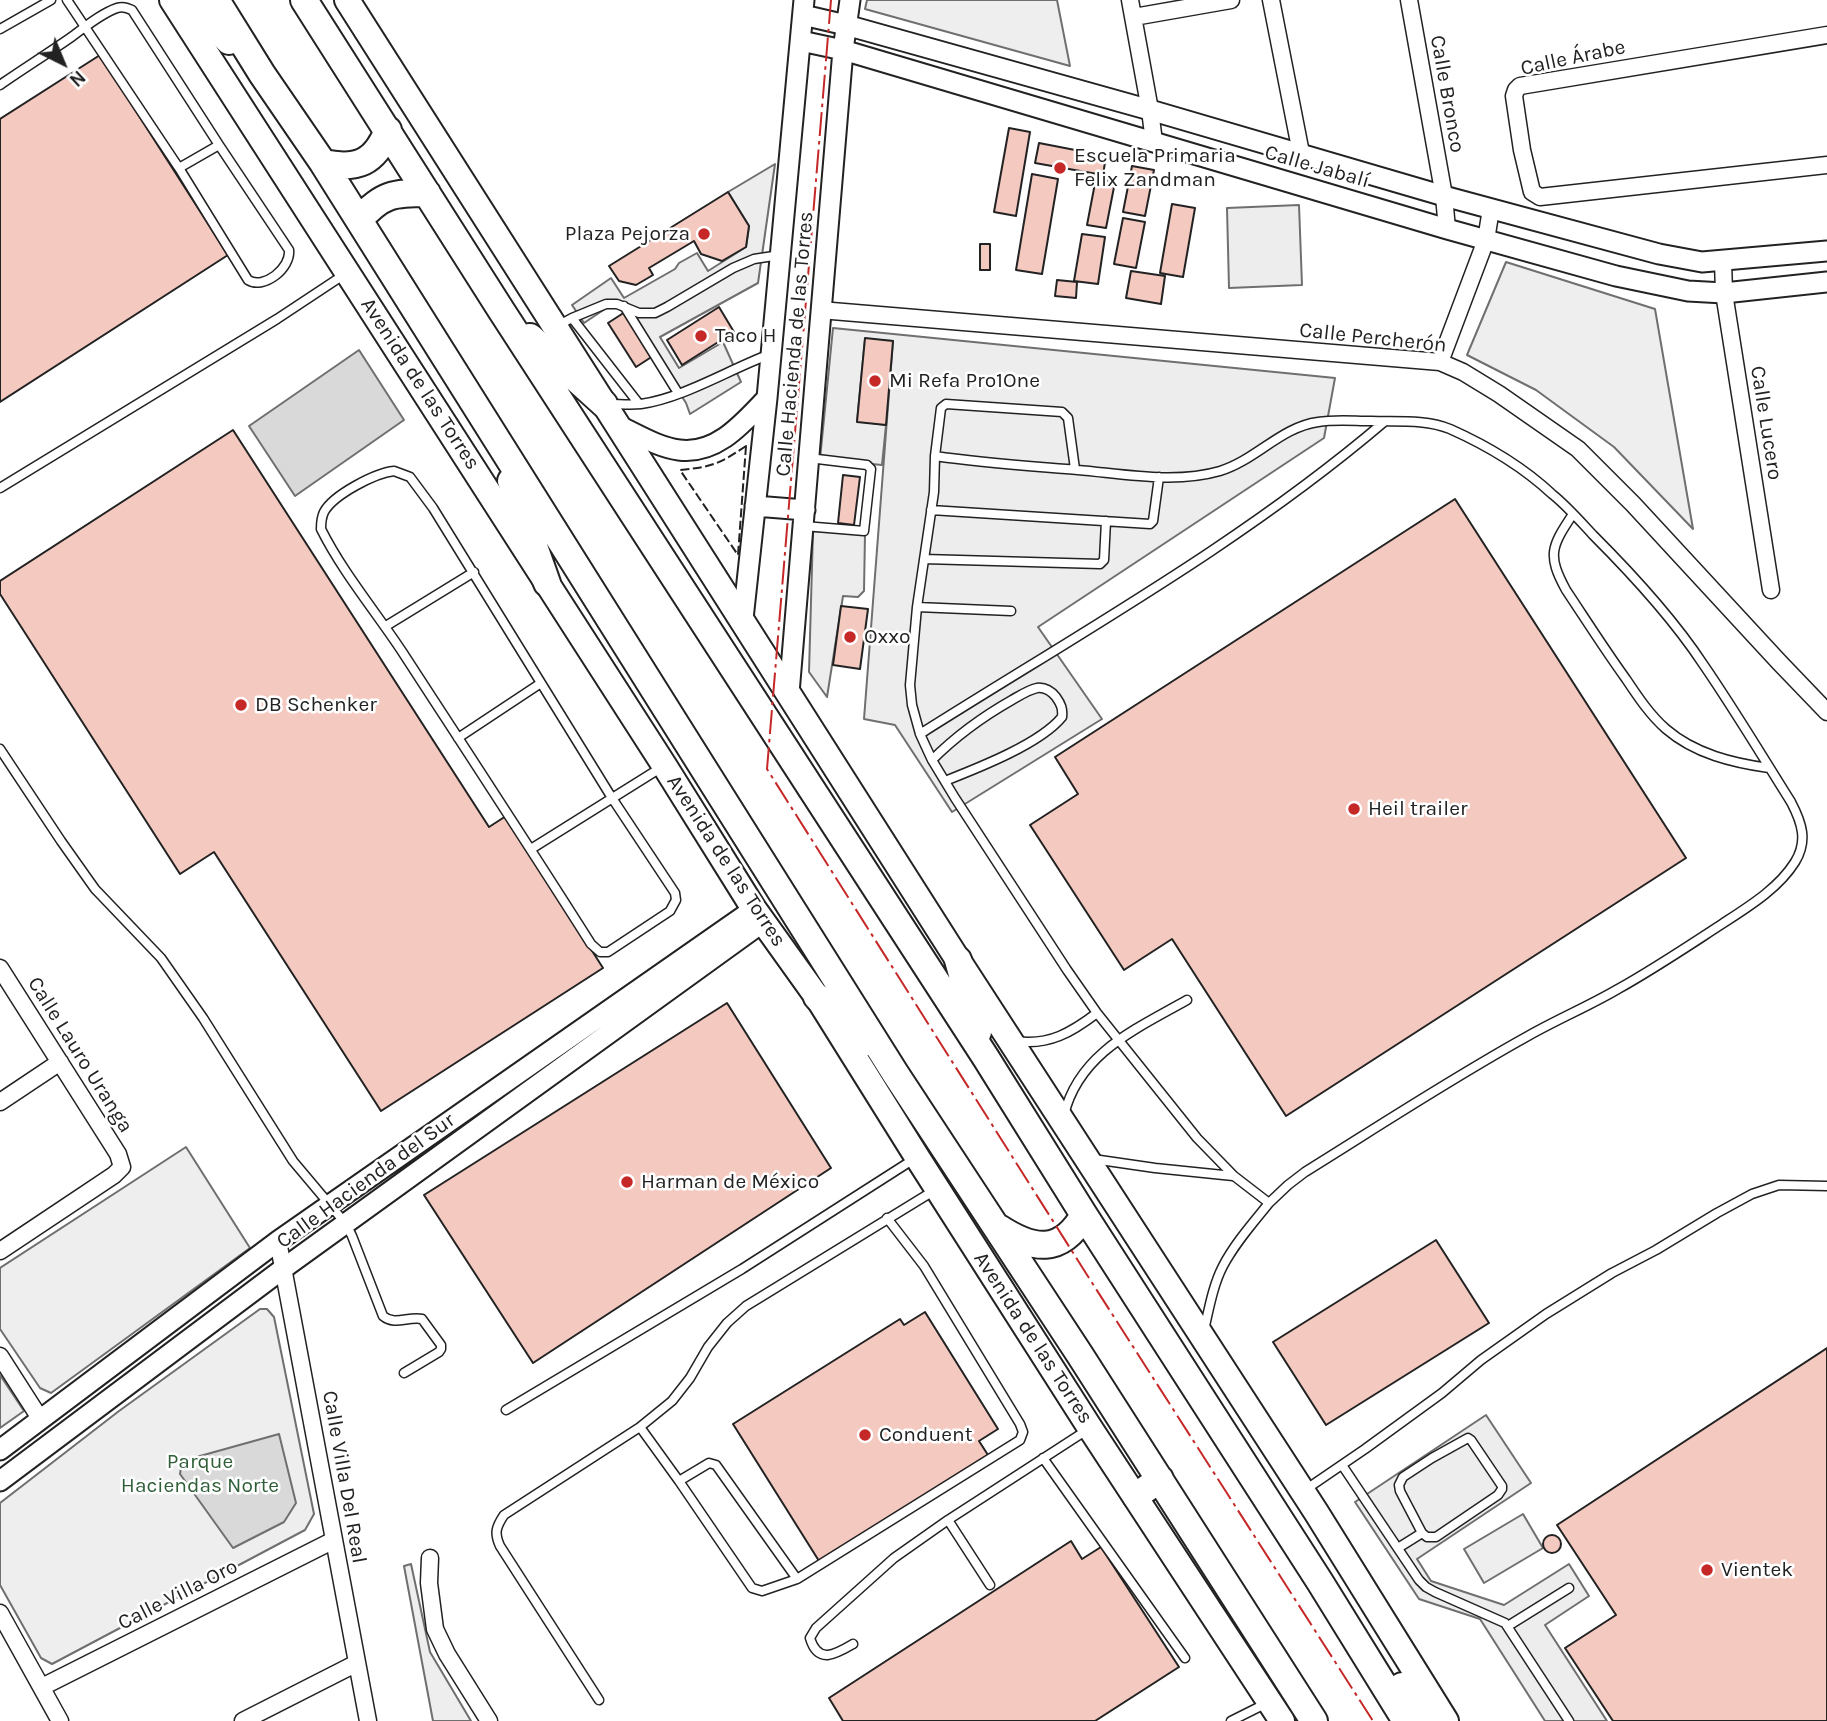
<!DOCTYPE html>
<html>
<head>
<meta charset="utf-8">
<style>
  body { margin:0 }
  #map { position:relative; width:1827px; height:1721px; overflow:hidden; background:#fff; font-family:Karla,sans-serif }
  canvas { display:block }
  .north { position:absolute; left:28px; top:28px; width:70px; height:70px; -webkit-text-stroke:5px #fff; paint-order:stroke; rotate:137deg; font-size:19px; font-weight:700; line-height:28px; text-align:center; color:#222 }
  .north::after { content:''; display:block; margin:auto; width:24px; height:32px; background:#222; clip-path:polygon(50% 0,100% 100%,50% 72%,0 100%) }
</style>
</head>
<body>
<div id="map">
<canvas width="1827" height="1721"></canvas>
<div class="north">N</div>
</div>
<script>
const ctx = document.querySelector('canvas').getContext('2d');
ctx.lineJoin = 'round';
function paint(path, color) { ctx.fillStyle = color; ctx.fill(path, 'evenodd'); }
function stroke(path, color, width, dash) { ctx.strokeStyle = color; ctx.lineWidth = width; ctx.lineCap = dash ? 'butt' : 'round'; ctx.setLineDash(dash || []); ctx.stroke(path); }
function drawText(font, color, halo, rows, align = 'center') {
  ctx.font = font + ' Karla,sans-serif'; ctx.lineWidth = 5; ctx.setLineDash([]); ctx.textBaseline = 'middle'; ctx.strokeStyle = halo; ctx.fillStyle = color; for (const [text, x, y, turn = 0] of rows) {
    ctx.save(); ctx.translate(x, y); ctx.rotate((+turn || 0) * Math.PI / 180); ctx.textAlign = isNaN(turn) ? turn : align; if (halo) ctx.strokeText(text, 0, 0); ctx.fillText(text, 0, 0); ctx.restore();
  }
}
const green = new Path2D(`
  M867 0H1057L1070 66 865 9Z
  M1506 262 1655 309 1693 529 1614 447 1536 390 1467 355Z
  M186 1147 250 1248 51 1393 40 1388 0 1329V1268Z
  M260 1309H267L274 1317 314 1514 305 1530 52 1664 41 1658 0 1585V1503L119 1411Z
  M1523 1514 1543 1548 1484 1583 1464 1549Z
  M411 1564 430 1652 471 1721H433L404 1566Z`);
paint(green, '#eee');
stroke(green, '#6f6f6f', 2);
const parking = new Path2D(`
  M775 164 758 283 660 337 679 368 723 342 741 382 690 414 686 403 627 310 611 305 584 323 572 305 611 278 624 298 675 269 679 263 697 253 708 271 746 247 749 226 728 192Z
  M1299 205 1302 285 1229 288 1227 208Z
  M833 328 1335 378 1324 438 1038 627 1102 719 952 812 895 725 864 719 893 341 865 339 857 421 886 425 882 465 820 459Z
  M813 531 865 534 864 591 858 597 843 596 827 697 809 672Z
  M0 1375 24 1411 0 1428Z
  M1486 1415 1531 1483 1417 1559 1431 1581 1504 1605 1569 1564 1589 1596 1545 1625 1607 1721H1545L1480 1619 1419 1599 1355 1502Z`);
paint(parking, '#ededed');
stroke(parking, '#6f6f6f', 2);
const water = new Path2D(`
  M359 350 404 420 295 496 249 426Z
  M279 1434 296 1503 284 1522 233 1548 180 1474 182 1461Z`);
paint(water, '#d9d9d9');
stroke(water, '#6f6f6f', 2);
const building = new Path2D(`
  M100 55 228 255 0 402V119Z
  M1009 128 1030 132 1016 216 994 212Z
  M1039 143 1106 156 1103 175 1035 163Z
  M1132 166 1154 170 1145 216 1123 212Z
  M1032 174 1058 179 1042 274 1016 270Z
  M1096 178 1115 182 1106 228 1087 225Z
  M728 192 749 226 746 247 722 261 701 254 694 241 649 268 653 275 636 285 619 281 609 266Z
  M1172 204 1195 208 1183 277 1160 273Z
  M1123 218 1145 222 1136 268 1114 264Z
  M1082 234 1105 237 1098 284 1074 281Z
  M980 244H990V270H980Z
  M1131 271 1165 276 1161 304 1126 298Z
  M1057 280 1077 282 1076 298 1055 296Z
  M719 307 734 332 682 365 667 340Z
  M625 312 653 356 636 367 608 323Z
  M865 338 893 341 886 425 857 422Z
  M233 430 489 827 506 816 603 968 381 1111 214 852 180 874 0 594V581Z
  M843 475 860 477 854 525 838 523Z
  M1455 499 1686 858 1286 1116 1172 939 1124 970 1030 825 1078 794 1055 757Z
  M841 606 868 609 860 669 833 665Z
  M727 1003 831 1168 533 1363 424 1195Z
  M1436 1240 1489 1323 1326 1425 1273 1342Z
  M925 1312 998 1429 979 1441 988 1455 819 1561 733 1424 900 1319 904 1325Z
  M1827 1348V1721H1613L1565 1648 1616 1615 1557 1525Z
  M1543 1544a9 9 0 1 1 18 0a9 9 0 1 1-18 0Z
  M1071 1541 1082 1559 1101 1547 1179 1667 1095 1721H843L829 1698Z`);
paint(building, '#f3c9c0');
stroke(building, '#222', 2);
const service = new Path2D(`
  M0 29 51 0
  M0 85C23 69 47 54 70 38 84 28 100 14 117 8 123 6 127 8 132 10L219 145 289 250C291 268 264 290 248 280L179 168 67 0
  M179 168 219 145
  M624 306 678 393
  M572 318 639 404
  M559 325 572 318 606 304H617L639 313H655L667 307 733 268 754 259 780 255
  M609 404C619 404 631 405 641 404 683 398 728 370 768 355
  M935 456C982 463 1030 466 1078 470 1124 474 1175 484 1220 471 1256 460 1281 427 1318 422 1335 419 1354 421 1371 421 1397 422 1425 419 1450 429 1486 445 1523 467 1552 494 1567 506 1580 521 1593 535 1633 575 1672 617 1703 664 1734 709 1762 756 1791 802 1802 823 1808 841 1795 862 1778 889 1748 907 1722 924 1688 946 1654 969 1618 989 1589 1006 1558 1019 1528 1036 1452 1078 1379 1126 1305 1172L1288 1185 1269 1203 1234 1176 1197 1138 1097 1013 1067 970 955 798 932 760 920 734 912 705 910 685 917 607 934 492 935 456 941 408 946 404 1062 412 1068 418 1075 469
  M394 471 410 477 433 508 612 798 675 893 676 900 670 911 608 952H600L591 944C529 846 466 750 403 653 376 612 343 573 321 529 321 523 321 518 324 512 333 495 375 473 394 471Z
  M0 488 277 319 345 274
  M931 510 1150 524 1153 521 1159 477
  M1573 514C1551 547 1547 555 1566 590 1586 620 1605 650 1626 679 1638 697 1650 715 1666 729 1695 754 1733 763 1769 768
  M804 526 864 531 871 469 867 465 809 458
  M924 559 1100 564 1104 560 1106 521
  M917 607 1011 611
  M386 626 474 572
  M920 734C1078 634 1242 543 1384 422
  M458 738 541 683
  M0 749 61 841 95 889 161 958 203 1018 293 1161 346 1224 352 1236 383 1316C395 1326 408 1316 422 1319L441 1345V1349L439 1352 404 1373
  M932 760C956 736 982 717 1012 700 1019 696 1028 690 1037 688 1045 687 1051 691 1056 697 1061 704 1063 709 1062 717 1040 744 978 768 945 781
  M531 849 662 767
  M1016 1041C1049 1046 1072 1032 1097 1013
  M1064 1115C1079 1053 1136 1029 1187 1000
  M1093 1159 1155 1168 1233 1176
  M1204 1330C1209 1309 1213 1285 1223 1266 1235 1243 1253 1223 1269 1203
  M506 1410 742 1269 914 1159
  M640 1427 679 1481
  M1468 1438 1471 1440 1502 1486V1489L1498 1495 1436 1537H1427L1422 1533 1400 1491 1399 1485 1403 1477 1432 1458Z
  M1043 1458 1185 1658
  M1342 1465 1419 1580 1426 1587 1435 1592 1505 1623 1569 1721
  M1305 1490 1365 1449 1442 1393 1481 1360 1546 1314 1612 1273 1656 1250 1717 1213 1752 1194 1779 1185 1827 1186
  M948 1520 990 1585
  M1398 1548 1422 1533
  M797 1579 716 1465 709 1463 679 1481 752 1588 762 1591 797 1579 1020 1440 1023 1432 1020 1424 924 1266 887 1218
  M1508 1626 1569 1588
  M853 1644C836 1654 818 1665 810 1638L816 1628 894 1558 948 1520 1087 1430
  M599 1700 500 1546C494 1533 496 1527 504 1515L640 1427 672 1401 690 1378 708 1347 727 1323 746 1306 935 1190
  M1231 1721 1267 1703`);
const minor = new Path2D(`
  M1130 0 1150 110 1154 142
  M1271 0 1301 153
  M1409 0 1444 196 1447 229
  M1134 17 1231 0
  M1827 35 1520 86 1516 90 1514 96 1522 150 1532 192 1540 197 1827 165
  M1723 261 1724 293 1771 590
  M820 310 1440 362 1463 372 1499 394 1578 449 1633 504 1779 662 1827 712
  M1440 362 1486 240 1491 209
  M0 968 118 1154 122 1167 114 1175 0 1251
  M0 1102 60 1062
  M278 1241 368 1721
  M0 1356 41 1420
  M430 1558 429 1583 435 1629 447 1654 489 1721
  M0 1613 60 1721
  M42 1687 334 1540
  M243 1721 357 1663`);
const tertiary = new Path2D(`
  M803 15 846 25 1150 110 1444 196 1659 254 1702 262 1827 251
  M801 41 843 50 1447 229 1616 276 1688 291 1724 293 1827 282
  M617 425C637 434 657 447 679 450 717 455 744 422 767 398
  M755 506 805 510
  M743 619 767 398 804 0
  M789 693 843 50 850 0
  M0 1450 278 1241 754 909
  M0 1481 284 1268 763 922`);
const primary = new Path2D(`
  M172 0 664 765 754 909 817 997 917 1157 1090 1428 1282 1721
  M347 0 958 960 1316 1512 1446 1721`);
const trunk = new Path2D(`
  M188 0 229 41
  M216 0 262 74 323 163 895 1073 1080 1355 1314 1721
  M304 0 501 310 986 1058 1084 1215 1320 1582 1406 1721
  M323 163C357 170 375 163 388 130
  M359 220C382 194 393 193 427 193
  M530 337 604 404
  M511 481 547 583
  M958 960 978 1032
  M817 997 863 1043
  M999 1228C1033 1250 1061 1255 1084 1215
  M1136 1496 1160 1479
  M1402 1686 1428 1721`);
stroke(service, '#222', 11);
stroke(minor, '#222', 19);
stroke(tertiary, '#222', 23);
stroke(primary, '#222', 28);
stroke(trunk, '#222', 30);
stroke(service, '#fff', 8);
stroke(minor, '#fff', 16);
stroke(tertiary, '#fff', 19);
stroke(primary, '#fff', 24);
stroke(trunk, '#fff', 26);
stroke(new Path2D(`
  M746 446 738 555 680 470C712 467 719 464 746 446Z`), '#222', 2, [9, 3.5]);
stroke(new Path2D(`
  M831 0 767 769 1089 1278 1373 1721`), '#c62828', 2, [24, 5, 3.5, 5]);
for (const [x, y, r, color] of [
  [1060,168,7,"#c62828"],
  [704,234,7,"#c62828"],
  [701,336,7,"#c62828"],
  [875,381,7,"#c62828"],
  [850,637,7,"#c62828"],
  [241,705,7,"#c62828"],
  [1354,809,7,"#c62828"],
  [627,1182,7,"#c62828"],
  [865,1435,7,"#c62828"],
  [1707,1570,7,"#c62828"]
]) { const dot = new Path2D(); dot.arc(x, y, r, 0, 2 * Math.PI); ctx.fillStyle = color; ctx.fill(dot); stroke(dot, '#fff', 2.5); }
drawText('21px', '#222', '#fff', [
  ["Calle Árabe",1573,58,-12],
  ["Calle Bronco",1447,94,80],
  ["Calle Jabalí",1317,167,16],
  ["Calle Percherón",1373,338,6],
  ["Calle Hacienda de las Torres",795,344,-85],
  ["Avenida de las Torres",420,384,57],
  ["Calle Lucero",1766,423,81],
  ["Avenida de las Torres",726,861,57],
  ["Calle Lauro Uranga",80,1055,58],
  ["Calle Hacienda del Sur",366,1181,-36],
  ["Avenida de las Torres",1033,1338,57],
  ["Calle Villa Del Real",344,1477,80],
  ["Calle Villa Oro",178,1595,-27]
]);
drawText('21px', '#222', '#fff', [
  ["Escuela Primaria",1074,156],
  ["Felix Zandman",1074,180],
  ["Plaza Pejorza",690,234,"right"],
  ["Taco H",715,336],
  ["Mi Refa Pro1One",889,381],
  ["Oxxo",864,637],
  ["DB Schenker",255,705],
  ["Heil trailer",1368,809],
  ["Harman de México",641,1182],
  ["Conduent",879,1435],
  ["Vientek",1721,1570]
], 'left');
drawText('21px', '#2f5e38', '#fff', [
  ["Parque",200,1462],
  ["Haciendas Norte",200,1486]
]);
</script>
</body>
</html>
